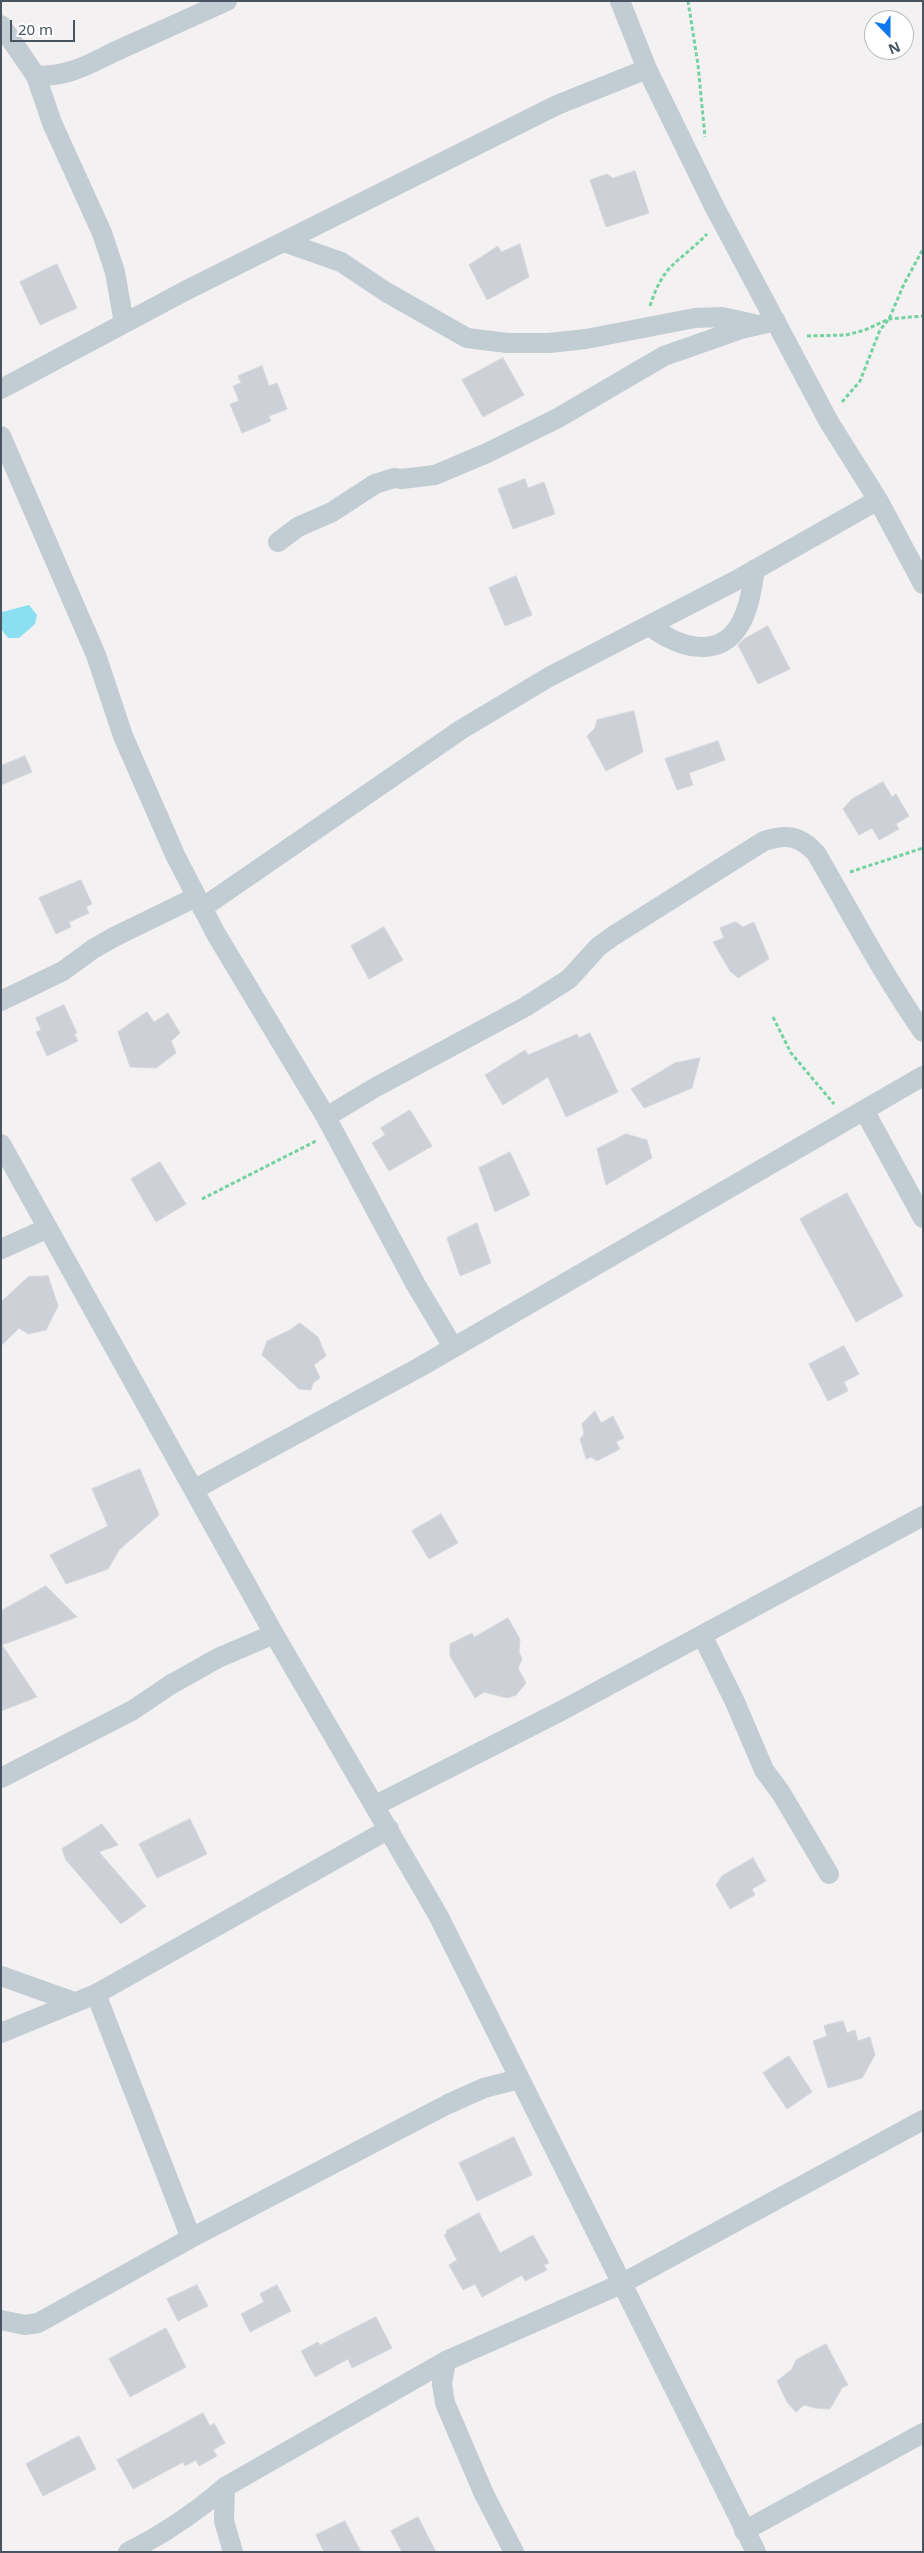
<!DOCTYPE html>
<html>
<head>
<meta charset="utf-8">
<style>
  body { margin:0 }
  #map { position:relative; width:924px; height:2553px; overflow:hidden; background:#f3f1f1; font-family:"Noto Sans",sans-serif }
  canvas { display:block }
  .frame { position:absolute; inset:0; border:2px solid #485560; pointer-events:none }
  .north { position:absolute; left:864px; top:10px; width:50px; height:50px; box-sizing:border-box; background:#fff; border:1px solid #b6bbbf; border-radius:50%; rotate:158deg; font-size:14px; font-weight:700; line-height:20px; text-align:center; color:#485560 }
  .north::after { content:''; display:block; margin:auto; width:18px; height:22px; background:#1078ef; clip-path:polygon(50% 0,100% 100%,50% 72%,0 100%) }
  .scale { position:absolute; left:10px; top:20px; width:65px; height:22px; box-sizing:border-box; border:2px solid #485560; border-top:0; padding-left:6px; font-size:15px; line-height:18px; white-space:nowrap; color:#485560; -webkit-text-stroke:4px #fff; paint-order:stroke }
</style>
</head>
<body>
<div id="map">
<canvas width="924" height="2553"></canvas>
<div class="frame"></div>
<div class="north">N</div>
<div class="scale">20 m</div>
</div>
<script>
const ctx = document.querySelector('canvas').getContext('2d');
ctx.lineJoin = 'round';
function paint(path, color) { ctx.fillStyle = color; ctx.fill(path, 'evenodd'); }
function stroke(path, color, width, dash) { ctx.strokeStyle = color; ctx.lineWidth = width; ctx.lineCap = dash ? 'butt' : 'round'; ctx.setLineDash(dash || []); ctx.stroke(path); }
paint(new Path2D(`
  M29 605 37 615 35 624 19 638H8L1 629 2 612Z`), '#8adff1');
const building = new Path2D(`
  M635 171 649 213 606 227 590 180 607 174 613 178Z
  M520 244 529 277 487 300 469 265 498 246 501 252Z
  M57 264 77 308 40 325 20 282Z
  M503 358 524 395 483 417 462 380Z
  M262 366 269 386 277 383 287 409 269 416 271 421 242 433 230 404 239 401 233 386 241 383 238 376Z
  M525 479 528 488 544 482 555 514 513 529 498 489Z
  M516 576 532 615 505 626 489 588Z
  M768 626 790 669 758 684 738 645 744 639Z
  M634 711 643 752 606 771 587 736 595 728 597 720Z
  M718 741 725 760 689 773 693 785 677 790 665 759Z
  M25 756 32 772 1 785V766Z
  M883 782 892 797 896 794 909 816 896 824 899 829 879 840 872 828 859 835 843 809 852 799Z
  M81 880 92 904 86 907 89 913 69 922 71 927 56 934 39 898Z
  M736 922 743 927 754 922 769 959 738 978 730 971 713 942 724 938 720 928Z
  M384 927 403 960 369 979 351 946Z
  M64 1005 77 1033 74 1034 78 1041 47 1056 36 1032 41 1030 36 1018Z
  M147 1012 154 1022 168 1013 180 1033 171 1041 176 1053 156 1068 130 1067 118 1032Z
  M590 1033 618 1092 566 1117 548 1077 503 1105 485 1075 525 1050 528 1055 577 1034 579 1038Z
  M700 1058 692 1088 644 1108 631 1089 675 1063Z
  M410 1110 432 1146 389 1171 372 1143 385 1135 381 1128Z
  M626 1134 647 1140 652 1158 606 1185 597 1149Z
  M510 1152 530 1195 495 1212 479 1168Z
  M160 1162 186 1204 156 1222 131 1179Z
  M847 1193 903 1296 856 1322 800 1219Z
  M477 1223 491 1263 460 1276 447 1238Z
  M48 1276 58 1306 46 1330 28 1334 19 1328 1 1346V1302L28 1277Z
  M300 1323 318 1337 326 1356 314 1365 320 1378 313 1383 311 1390 299 1389 262 1355 267 1341 290 1330Z
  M844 1346 859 1374 844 1382 848 1391 828 1401 809 1364Z
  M595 1411 601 1423 613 1416 624 1438 616 1442 620 1449 597 1461 591 1457 586 1459 580 1439 584 1434 582 1424Z
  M140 1469 159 1515 119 1550 108 1569 66 1584 50 1555 108 1526 92 1489Z
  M441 1514 458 1543 429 1559 412 1531Z
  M46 1586 77 1617 2 1645 37 1697 1 1711V1611Z
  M508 1618 520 1639 519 1652 522 1659 518 1668 526 1683 516 1695 507 1698 484 1692 475 1698 450 1656V1644L472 1633 474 1637Z
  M190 1819 207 1854 157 1878 139 1844Z
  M102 1824 118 1845 99 1852 146 1906 121 1924 66 1860 62 1849Z
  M753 1858 766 1881 752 1889 755 1895 730 1909 716 1885 722 1876Z
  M843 2021 847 2033 855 2030 858 2041 870 2037 875 2055 862 2078 828 2088 813 2041 827 2036 824 2026Z
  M789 2056 812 2092 787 2109 763 2073Z
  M514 2137 532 2175 477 2201 459 2163Z
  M479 2213 500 2253 533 2235 549 2263 544 2265 547 2270 525 2281 522 2275 482 2297 475 2284 463 2290 449 2265 457 2260 444 2235 447 2233 446 2231Z
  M197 2285 208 2306 178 2321 167 2299Z
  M277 2285 291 2311 250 2332 241 2314 264 2302 260 2294Z
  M376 2317 392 2348 352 2368 348 2359 315 2377 301 2351 318 2342 320 2345Z
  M166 2328 186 2367 130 2397 109 2359Z
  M826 2344 848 2385 842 2388 830 2409 815 2408 804 2405 796 2412 787 2402 777 2381 792 2369 796 2360Z
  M203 2413 210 2426 214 2423 225 2443 213 2450 217 2456 199 2466 196 2460 185 2466 183 2462 133 2489 117 2460Z
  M79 2436 96 2469 43 2496 26 2464Z
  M418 2517 436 2552H402L391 2531Z
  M345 2521 361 2552H324L316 2535Z`);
paint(building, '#cdd0d6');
stroke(building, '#d5d7dd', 1);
stroke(new Path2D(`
  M688 1 698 65 705 137
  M650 306C664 262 678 264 707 234
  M807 336 846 335 865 330 889 319 923 316
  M842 402 860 381 880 330 889 319 904 284 923 249
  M850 872 923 848
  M773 1017 791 1053 834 1104
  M202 1199 316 1141`), '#74d2a1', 3, [4, 2.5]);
stroke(new Path2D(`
  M620 1 647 69 715 208 829 422 878 500 923 584
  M1 25 36 76 52 123 102 233 115 272 124 323
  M36 76C75 76 91 62 125 47 159 32 193 16 227 1
  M284 242 341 262 386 292 467 338 507 343H549L586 339 695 318 722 317 754 324
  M1 389 185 291 557 105 647 69
  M1 436 96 655 123 736 176 857 216 934 326 1117 416 1285 453 1347
  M278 542 298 527 332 512 375 484 394 478 402 479 435 475 487 453 558 418 664 356 741 329 776 321
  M650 626C676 646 717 661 739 626 749 610 752 588 755 569
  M202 908 462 729 549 677 735 581 878 500
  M1 1001 63 971 93 949 114 937 196 897
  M864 1110 923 1218
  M326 1117 376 1087 525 1007 569 979 598 947 613 936 764 841C787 834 799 835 816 853 851 913 883 975 923 1032
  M1 1144 274 1634 438 1915 756 2552
  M1 1249 48 1228
  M195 1489 420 1367 923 1076
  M702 1635 735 1702 764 1770 781 1793 829 1874
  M1 1778 133 1710 170 1685 218 1658 274 1634
  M376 1805 561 1711 923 1516
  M1 1976 74 2002
  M96 1994 191 2238
  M1 2033 96 1994 389 1829
  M1 2320 25 2325 38 2323 191 2238 448 2104 484 2088 519 2079
  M446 2361 442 2384 445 2403 484 2494 514 2552
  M225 2487 224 2521 233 2552
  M744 2531 923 2433
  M128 2552C164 2534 195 2513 225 2487L446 2361 621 2284 923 2120`), '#c1ccd3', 20);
</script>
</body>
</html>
